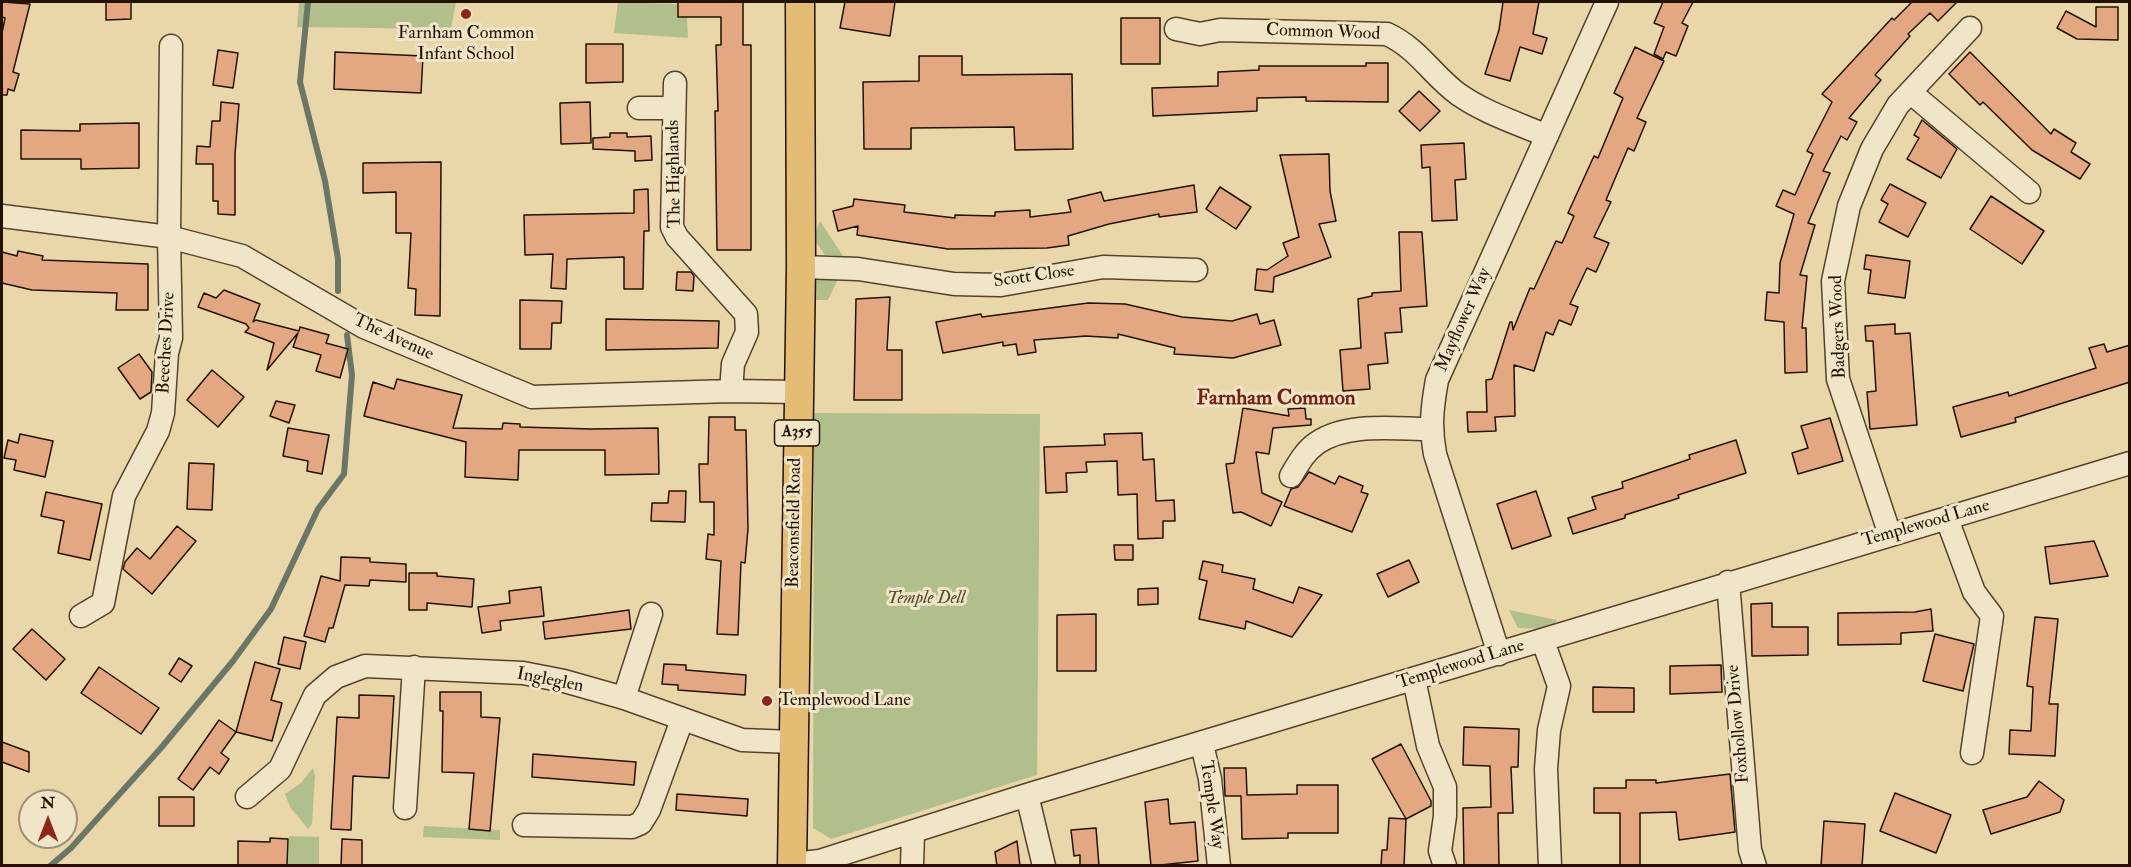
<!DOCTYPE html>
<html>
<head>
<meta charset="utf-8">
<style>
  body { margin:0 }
  #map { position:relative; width:2131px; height:867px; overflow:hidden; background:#e9d7a9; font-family:"IM FELL Double Pica",serif }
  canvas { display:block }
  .frame { position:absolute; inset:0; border:3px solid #221201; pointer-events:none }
  .north { position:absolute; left:18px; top:789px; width:60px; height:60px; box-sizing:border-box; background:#f1e5c7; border:2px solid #9e9178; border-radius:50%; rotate:0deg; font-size:16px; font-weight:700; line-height:24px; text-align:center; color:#221201 }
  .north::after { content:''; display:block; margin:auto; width:21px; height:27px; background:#8f2418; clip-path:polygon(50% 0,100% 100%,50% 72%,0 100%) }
</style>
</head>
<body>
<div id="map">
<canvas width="2131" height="867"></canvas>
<div class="frame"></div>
<div class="north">N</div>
</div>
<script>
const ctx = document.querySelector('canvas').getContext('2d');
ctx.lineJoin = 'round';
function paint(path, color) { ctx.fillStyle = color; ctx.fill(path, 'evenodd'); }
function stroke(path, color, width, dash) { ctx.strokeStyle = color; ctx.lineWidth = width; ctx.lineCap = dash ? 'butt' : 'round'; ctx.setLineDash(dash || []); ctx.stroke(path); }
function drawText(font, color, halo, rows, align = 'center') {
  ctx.font = font + ' "IM FELL Double Pica",serif'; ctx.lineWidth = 6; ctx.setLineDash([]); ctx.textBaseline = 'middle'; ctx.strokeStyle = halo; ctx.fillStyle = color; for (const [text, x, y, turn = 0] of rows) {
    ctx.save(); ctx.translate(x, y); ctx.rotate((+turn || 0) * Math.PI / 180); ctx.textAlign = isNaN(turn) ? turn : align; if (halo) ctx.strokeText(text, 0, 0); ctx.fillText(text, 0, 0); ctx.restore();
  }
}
paint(new Path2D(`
  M299 2H456L451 29 297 27Z
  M618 2 678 4 687 17 688 38 614 33Z
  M820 221 843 256 825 255 813 238Z
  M842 271 828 300H814L813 284 825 273Z
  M814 413 1040 414 1037 775 831 839 813 828Z
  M1509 610 1557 620 1549 629 1518 628Z
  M313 768 315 776 312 824 308 829 290 807 285 794 301 783Z
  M424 826 500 830V840L423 837Z
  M289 836 319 837V865H288Z`), '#b1bf8c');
stroke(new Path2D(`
  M308 2 300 82 325 181 338 259V291
  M50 866 71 848 161 748 233 661 271 609 318 509 344 474 352 375 347 335`), '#697668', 6);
const building = new Path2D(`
  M2 2 30 4 13 72 19 74 14 91 8 89 7 95H2V33L5 18 2 17Z
  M106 2H131V19L106 20Z
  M678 2H743V45H751V250H717L715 111H718L716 45H721V17H678Z
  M845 2H895L890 36 840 28Z
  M1503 2H1539L1533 34 1547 38 1542 54 1520 47 1510 81 1485 74 1499 30Z
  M1663 2H1693L1682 23 1688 26 1676 56 1666 52 1663 59 1654 54 1664 27 1654 23Z
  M1912 2H1957L1938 21 1930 13 1908 34 1910 36 1875 75 1881 80 1849 118 1857 122 1847 140 1841 136 1823 171 1830 173 1808 223 1815 225 1800 275 1807 276 1802 328H1806L1807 372 1785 373 1784 322 1765 320 1767 292 1779 293 1780 263 1794 214 1776 206 1783 190 1795 195 1813 154 1807 151 1832 102 1822 94 1892 18 1894 20Z
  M2096 7H2118V40L2077 39 2057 28 2066 11 2096 27Z
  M1121 18H1160V64H1121Z
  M586 44H623V82L586 83Z
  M1635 47 1664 61 1637 118 1646 122 1634 151 1628 148 1606 200 1611 202 1594 237 1609 243 1596 272 1587 268 1570 304 1578 307 1571 325 1559 320 1553 335 1546 332 1534 371 1514 365 1515 416 1495 417 1496 431 1468 432 1467 412H1487L1486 380 1492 379 1510 322H1512L1513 330 1530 288 1534 289 1556 241 1562 243 1574 216 1568 213 1594 156 1598 158 1623 98 1614 93Z
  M218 50 238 53 233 88 213 85Z
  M335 52 423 56 421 93 334 89Z
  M1970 52 2051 134 2054 129 2076 143 2071 152 2090 164 2080 179 2032 150 1983 102 1980 105 1949 74Z
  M919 56H962V75L1072 74 1073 149 1015 150 1014 127 911 128V149H864L863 82 919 81Z
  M1366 63H1388V102L1306 101V97L1257 98V111L1153 116 1152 88 1218 86V72L1259 70V66H1366Z
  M1419 91 1440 111 1420 131 1399 111Z
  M221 102 239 104 235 154V215L218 214V201H213V164H196L197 146 210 147 212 121H220Z
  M590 102 591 143 561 144 560 103Z
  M1922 120 1957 149 1941 178 1907 159 1919 138 1914 135Z
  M139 123V168L81 169V159H21V130L80 131V124Z
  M610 133H627V137L651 136 652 160 635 161V151L593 149V138L610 137Z
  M1464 143 1466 179 1455 180 1457 220 1432 221 1430 167 1422 168 1421 145Z
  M1329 154 1330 191 1336 221 1319 224 1331 257 1274 277 1273 292 1255 290 1257 269 1267 270 1288 256 1283 243 1299 237 1280 155Z
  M441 162 440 316 415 315 416 289 408 288 411 233H396V192L363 193V163Z
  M1890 184 1926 203 1908 237 1879 222 1888 204 1881 200Z
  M1194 185 1197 212 1159 217V214L1109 224 1068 236 1069 245 1047 248 948 249 857 235 858 226 838 231 833 211 853 206 854 199 905 205 904 212 955 218V215L995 216V212L1030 210V217L1071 212 1068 200 1101 192 1104 201Z
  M1220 187 1251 207 1236 229 1206 209Z
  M648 189 649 231H644L643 289H624V257L567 259 566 289 551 288 553 254 525 255 524 215 634 213V190Z
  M1991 196 2044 231 2022 264 1970 229Z
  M1399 232H1422L1427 306 1400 308 1402 332 1385 333 1388 363 1368 365 1370 389 1343 391 1340 350 1361 348 1358 299 1372 296V293L1401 291Z
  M18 251 43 256 42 260 148 264V310H116L117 293 32 290 2 283V252L17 256Z
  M1866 255 1910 261 1905 298 1868 293 1871 270 1864 269Z
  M677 272H691L694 276 693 291 676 290Z
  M224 290 260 304 253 322 256 320 299 331 300 327 329 335 326 343 348 349 340 378 316 371 321 355 293 347 298 333 267 370 274 343 245 332 249 328 246 324 198 307 204 293 216 298Z
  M890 297 887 350H902V400H854L856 299Z
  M520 300 562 301 561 323H552L551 349H520Z
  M1088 303 1125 304 1182 317 1232 321 1257 314 1260 324 1274 320 1281 345 1233 358 1174 354 1175 348 1118 334V338L1086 336 1034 340 1036 352 1018 355 1016 344 1003 346V342L943 353 936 322 981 314 982 317Z
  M606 319 719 321 718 348 606 350Z
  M1895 324V334L1910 333 1917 425 1870 429 1867 392 1876 391 1873 341H1866L1865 326Z
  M2104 344 2107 352 2130 345V382L2015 418 2016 422 1961 437 1953 407 2008 392 2009 396 2096 368 2089 348Z
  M139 354 152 372 151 392 140 399 118 368Z
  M212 370 244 397 218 427 187 400Z
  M397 379 462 395 453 428 502 429 503 423 520 424V427L592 429 658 428 659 474 605 475V450H519L518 480 465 477 466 442 364 416 373 382 394 389Z
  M276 401 295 405 289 423 270 416Z
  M1243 408 1289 416 1288 409 1305 408 1306 419H1311V425L1273 428 1269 454 1256 452 1262 493 1282 502 1271 526 1241 512 1233 513 1226 464 1234 463Z
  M709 417H735V430H746L748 529 745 563 741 562 738 635 717 634 721 561 706 559 708 534 714 535V502H700L699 464H708Z
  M1830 418 1843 461 1798 474 1792 453 1808 448 1801 426Z
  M288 428 329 435 322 474 307 471 308 461 283 456Z
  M1142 433 1143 460 1154 459 1156 501 1174 500 1175 521H1163V538L1138 539 1137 494 1118 495 1117 461 1086 462 1087 472 1066 473 1067 492 1046 493 1044 447 1105 445 1104 434Z
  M20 434 53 441 45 477 14 470 16 460 4 458 8 440 18 443Z
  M1736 440 1746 473 1678 495 1679 498 1625 515V518L1573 534 1568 518 1596 509 1592 497 1623 488 1622 482 1690 459 1689 455Z
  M189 463 214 464 212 510 187 509Z
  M1309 472 1335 484 1339 476 1363 486 1361 492 1368 494 1352 532 1284 506 1291 489 1298 487Z
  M669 491H686L685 522 651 521 652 503H668Z
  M1536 491 1551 536 1512 549 1497 504Z
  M46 492 102 504 90 560 58 553 64 521 41 516Z
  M177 526 196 541 152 594 123 569 125 562 137 548 150 559Z
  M2094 541 2108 576 2050 584 2045 547Z
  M1114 545H1133V560H1115Z
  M341 557 370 558V562L406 564V582L370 580 369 586 345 585 333 628H329L325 642 304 636 321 576 340 581Z
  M1409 560 1419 582 1388 597 1377 574Z
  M1203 561 1223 565 1222 572 1255 579 1253 589 1293 603 1299 587 1322 595 1292 637 1246 621 1245 629 1199 619 1207 581 1199 579Z
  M409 573H437V576L474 579 472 607 427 603V610H409Z
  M541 587 544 616 500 621 501 630 482 633 478 607 510 603 509 591Z
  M1158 588V604L1138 605V589Z
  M1772 603V627H1808V655L1752 656 1751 604Z
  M1931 609 1933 631 1901 633V644L1838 645V613L1915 612Z
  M629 610 631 629 545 639 543 622Z
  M1096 614V671H1057V615Z
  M2035 617 2058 619 2049 704H2058L2055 756 2009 754 2010 730 2031 731 2033 687 2027 686Z
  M32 629 65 659 46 680 13 649Z
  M1935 634 1974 644 1963 691 1923 681Z
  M284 637 306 642 300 669 278 664Z
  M179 658 192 666 181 682 169 674Z
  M255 662 280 669 271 700 282 703 272 741 236 732Z
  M664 664 686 665V670L746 675 745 695 678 690V685L662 684Z
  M1721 665 1722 692 1670 694V666Z
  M99 667 159 708 141 734 81 693Z
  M1593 687 1634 688V712H1593Z
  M440 692H481V717L500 718 490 831 469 829 474 773 442 772 443 711H440Z
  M359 695 394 696 389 778 353 776 351 830 331 829 337 717 359 718Z
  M219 720 236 732 221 753 229 759 219 774 210 767 193 790 178 779Z
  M1464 727 1519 729 1518 767H1511L1513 813H1498L1499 866H1464L1463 808 1491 807 1490 766 1463 765Z
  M2 742 29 752V772L2 762Z
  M1401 744 1431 801V806L1406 819 1372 759Z
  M533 754 636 762 634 785 532 777Z
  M1224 768H1246L1247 795 1297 794V785H1338V833H1288V838L1242 839 1241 796H1225Z
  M1730 774 1735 832 1679 840 1676 812 1640 813V866H1620V813H1594V788H1626V780H1656V783Z
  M2039 781 2064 800 2060 812 1991 834 1983 810 2027 797Z
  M1895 793 1951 815 1936 853 1880 831Z
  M677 794 748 799 747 816 676 810Z
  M159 797H194V826H159Z
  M1168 799 1170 824 1195 822 1198 861 1151 866 1145 802Z
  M1389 818 1406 819 1404 866H1381L1382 850H1387Z
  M1824 821 1865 824 1862 866H1821Z
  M1096 828 1099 866H1080V855L1074 856 1071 830Z
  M270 838 288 839 287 866H238V841L270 842Z
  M342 839 362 840V866H341Z
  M1017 841 1020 866H997L995 852Z`);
paint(building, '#e3a882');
stroke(building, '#221201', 1.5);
const minor = new Path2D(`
  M1176 29 1200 34 1220 30 1387 34C1419 49 1431 74 1458 94 1485 113 1517 123 1547 136
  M675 83 672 227 677 237 746 314 747 332 733 364 731 391
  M1910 92 2029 192
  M639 108H674
  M2 216 169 237 242 256 364 327 532 397 731 391 797 392
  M801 267 858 269 954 284 1001 285 1103 267 1196 270
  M1291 476C1298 464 1305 451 1317 443 1347 422 1395 429 1430 429
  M1947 519 1974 592 1992 616 1972 753
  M1890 535 1838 379 1833 281 1849 206 1872 149 1898 105 1970 28
  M1728 582 1750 850 1755 866
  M81 616 103 603 124 496 158 431 163 413 167 353 171 338 169 237 171 46
  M1543 641 1559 686 1549 730 1546 769 1550 866
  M1499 654 1435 454C1430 426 1432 408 1437 380L1607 2
  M1414 679 1428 746 1445 787V816L1440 851 1445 866
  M624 698 651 614
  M1202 744 1210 779 1219 866
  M1027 795 1044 866
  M247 797 280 769 315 695 336 677 365 666 523 673 564 681 624 698 742 740 792 742
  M405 808 414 667
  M524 825 632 827 641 823 649 810 682 720
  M792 864 820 861 1027 795 2130 463
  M912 866 913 832`);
const major = new Path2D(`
  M792 866 801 267 800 2`);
stroke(minor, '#54432b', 25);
stroke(major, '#221201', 31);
stroke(minor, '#f1e5c7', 22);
stroke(major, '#e4bc74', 28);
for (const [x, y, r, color] of [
  [466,14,6,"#8f2418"],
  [767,701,6,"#8f2418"]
]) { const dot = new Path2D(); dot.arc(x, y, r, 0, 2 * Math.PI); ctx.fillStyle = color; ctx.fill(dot); stroke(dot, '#f1e5c7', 2); }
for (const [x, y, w] of [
  [797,433,45]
]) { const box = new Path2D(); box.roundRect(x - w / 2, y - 13, w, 26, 4.5); ctx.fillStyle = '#f1e5c7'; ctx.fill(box); stroke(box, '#221201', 1.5); }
drawText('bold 16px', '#221201', null, [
  ["A355",797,433]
]);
drawText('18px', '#221201', '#f1e5c7', [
  ["Common Wood",1323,33,2],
  ["The Highlands",675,174,-91],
  ["Scott Close",1034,277,-8],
  ["Mayflower Way",1464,320,-66],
  ["Badgers Wood",1839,327,-92],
  ["The Avenue",393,338,25],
  ["Beeches Drive",167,343,-87],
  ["Beaconsfield Road",795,523,-89],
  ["Templewood Lane",1926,524,-16],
  ["Templewood Lane",1461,665,-17],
  ["Ingleglen",550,681,11],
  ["Foxhollow Drive",1739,724,-95],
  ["Temple Way",1211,805,82]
]);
drawText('18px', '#221201', '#f1e5c7', [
  ["Farnham Common",466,34],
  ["Infant School",466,55],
  ["Templewood Lane",779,701,"left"]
]);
drawText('italic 18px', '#544f32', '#f1e5c7', [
  ["Temple Dell",926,599]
]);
drawText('bold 21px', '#7a1f14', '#f1e5c7', [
  ["Farnham Common",1276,399]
]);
</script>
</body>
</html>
